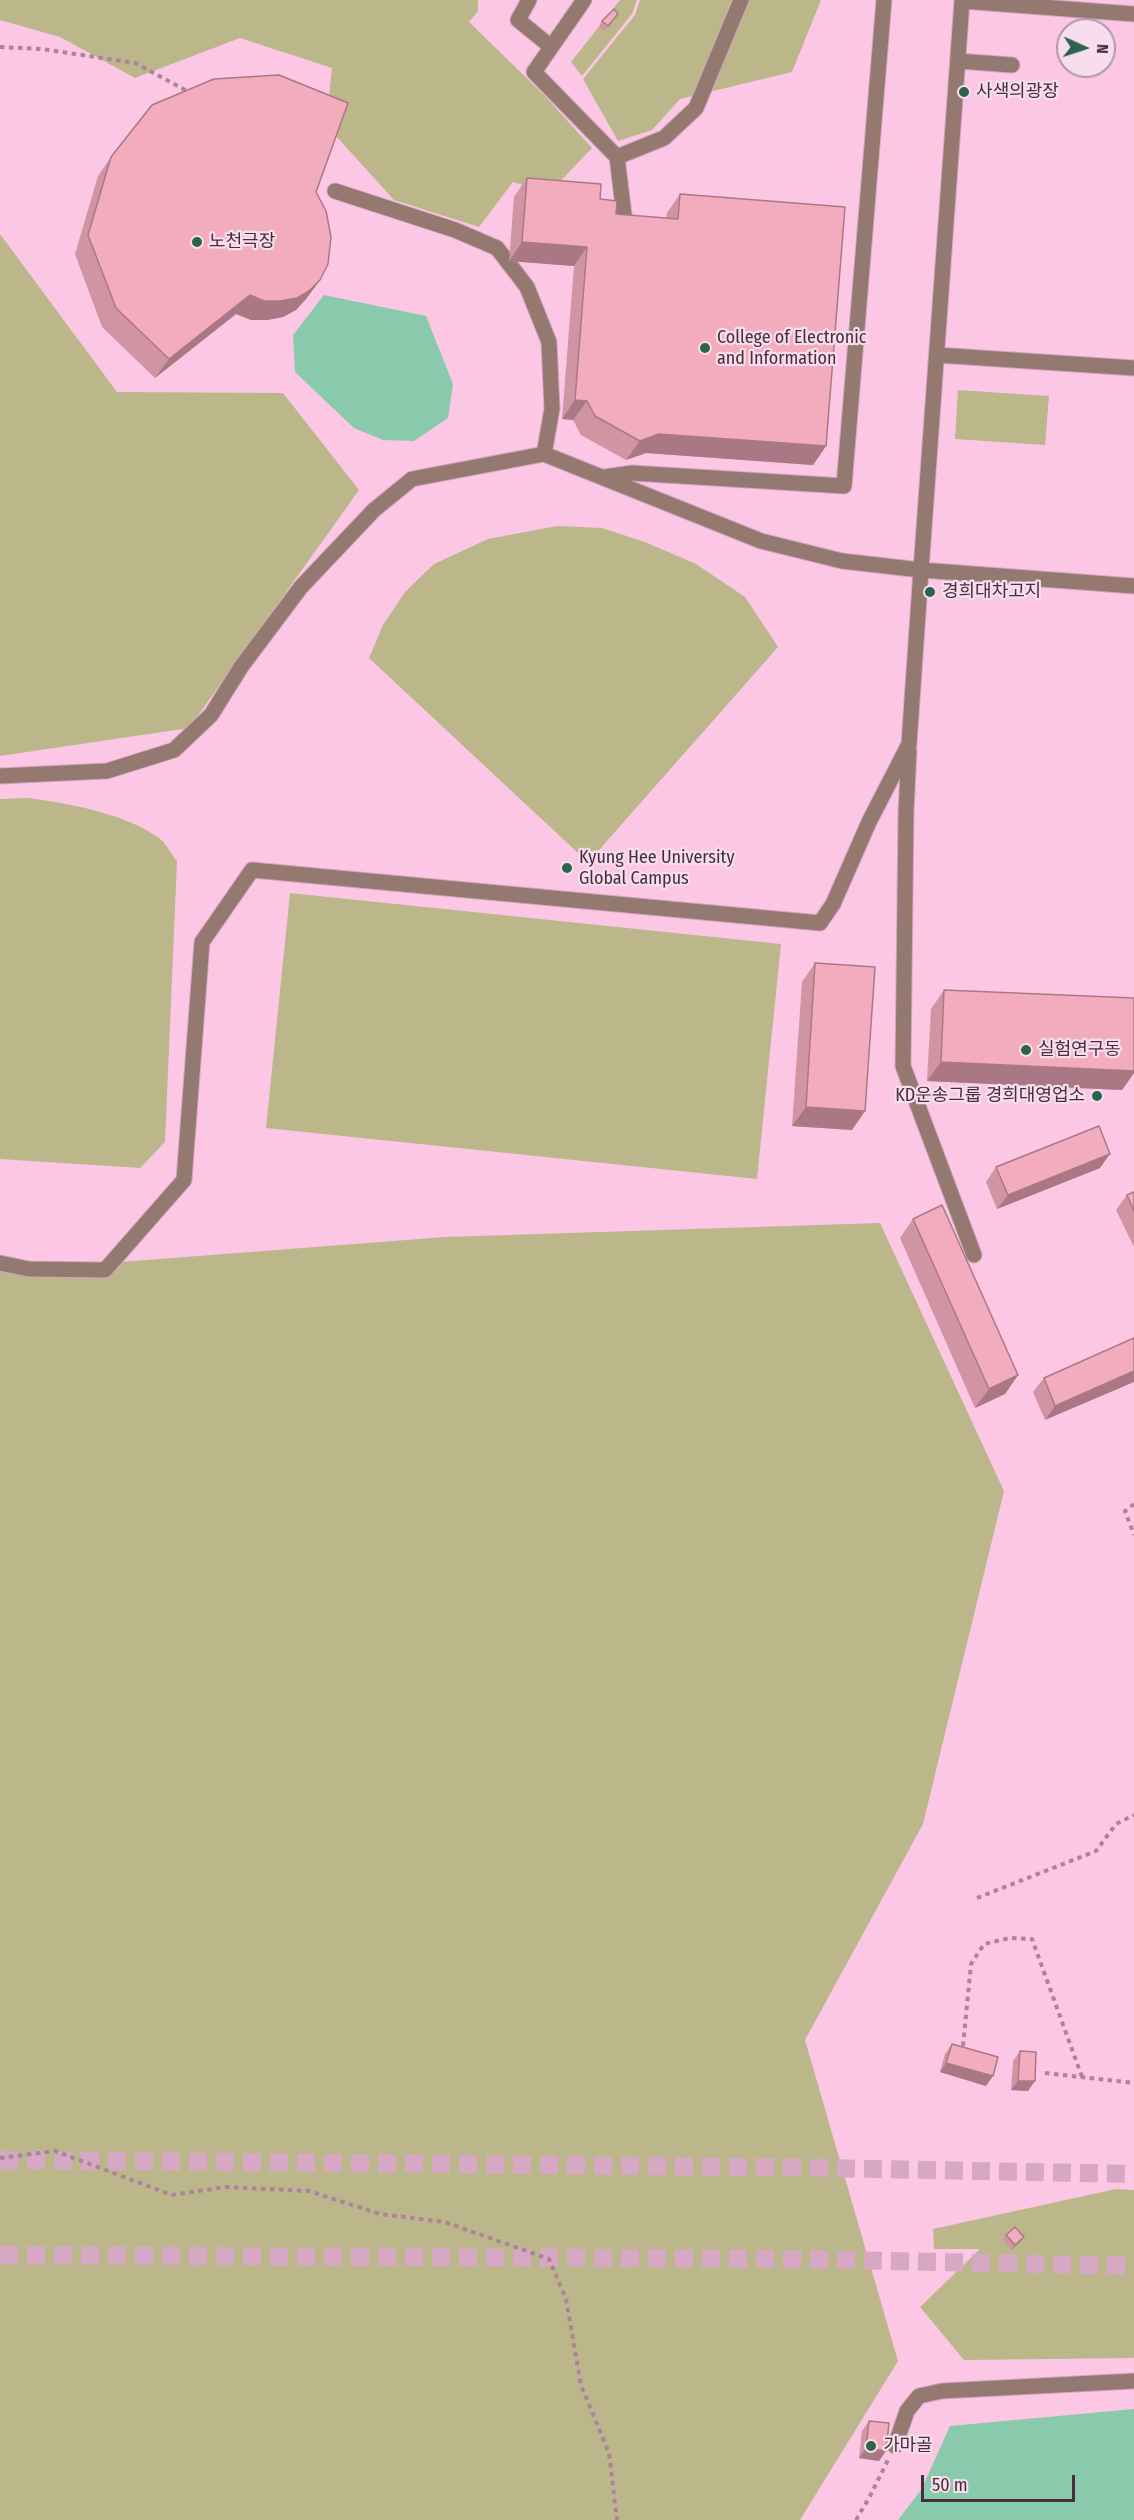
<!DOCTYPE html>
<html>
<head>
<meta charset="utf-8">
<style>
  body { margin:0 }
  #map { position:relative; width:1134px; height:2520px; overflow:hidden; background:#fbc7e5; font-family:"Fira Sans Condensed",sans-serif }
  canvas { display:block }
  .north { position:absolute; left:1056px; top:18px; width:60px; height:60px; box-sizing:border-box; background:#f8ddec; border:2px solid #b197a6; border-radius:50%; rotate:93deg; font-size:16px; font-weight:700; line-height:24px; text-align:center; color:#472e3d }
  .north::after { content:''; display:block; margin:auto; width:21px; height:27px; background:#2b644c; clip-path:polygon(50% 0,100% 100%,50% 72%,0 100%) }
  .scale { position:absolute; left:921px; top:2475px; width:154px; height:27px; box-sizing:border-box; border:3px solid #472e3d; border-top:0; padding-left:8px; font-size:18px; line-height:21px; white-space:nowrap; color:#472e3d; -webkit-text-stroke:4px #f8ddec; paint-order:stroke }
</style>
</head>
<body>
<div id="map">
<canvas width="1134" height="2520"></canvas>
<div class="north">N</div>
<div class="scale">50 m</div>
</div>
<script>
const ctx = document.querySelector('canvas').getContext('2d');
ctx.lineJoin = 'round';
function paint(path, color) { ctx.fillStyle = color; ctx.fill(path, 'evenodd'); }
function stroke(path, color, width, dash) { ctx.strokeStyle = color; ctx.lineWidth = width; ctx.lineCap = dash ? 'butt' : 'round'; ctx.setLineDash(dash || []); ctx.stroke(path); }
function drawText(font, color, halo, rows, align = 'center') {
  ctx.font = font + ' "Fira Sans Condensed","Noto Sans KR",sans-serif'; ctx.lineWidth = 4.5; ctx.setLineDash([]); ctx.textBaseline = 'middle'; ctx.strokeStyle = halo; ctx.fillStyle = color; for (const [text, x, y, turn = 0] of rows) {
    ctx.save(); ctx.translate(x, y); ctx.rotate((+turn || 0) * Math.PI / 180); ctx.textAlign = isNaN(turn) ? turn : align; if (halo) ctx.strokeText(text, 0, 0); ctx.fillText(text, 0, 0); ctx.restore();
  }
}
paint(new Path2D(`
  M0 0H478V11L469 22 545 96 592 148 549 193 513 182 479 227 394 200 326 125 332 68 240 38 135 78 60 37 0 20Z
  M620 0H637L632 14 582 76 571 62Z
  M640 0H821L792 72 680 99 652 130 618 141 583 79 635 15Z
  M0 234 117 392 283 393 359 490 189 728 0 756Z
  M958 390 1049 396 1045 445 955 439Z
  M557 526 602 528 645 542 696 564 745 597 778 647 599 850 578 853 369 658 383 625 405 592 434 564 488 539Z
  M28 798C68 803 126 814 159 838 166 843 171 854 177 861L165 1142 140 1168 0 1159V799Z
  M290 893 781 944 757 1179 266 1128Z
  M880 1223 1004 1491 923 1824 805 2040 898 2361 800 2520H0V1263L29 1269 445 1237Z
  M1116 2189 1134 2190V2358L964 2360 920 2307 980 2249H934L933 2229Z`), '#bbb78b');
paint(new Path2D(`
  M324 295 426 316 453 384 448 418 414 441 383 440 354 428 295 372 293 335Z
  M1134 2409V2520H898L921 2490 950 2426Z`), '#88caab');
stroke(new Path2D(`
  M0 2160 770 2167 1134 2174
  M0 2255 792 2259 1134 2266`), '#d7a8c3', 18, [18, 9]);
const minor = new Path2D(`
  M529 0 518 20 550 46
  M584 0 534 72 617 157 664 138 696 108 741 0
  M1134 14 962 1 921 570 1134 586
  M958 61 1012 65
  M617 157 625 223
  M335 191 455 230 497 248 527 287 549 342 552 409 544 454
  M937 355 1134 368
  M605 477 632 473 844 486 884 0
  M909 750 906 812 903 1066 974 1255
  M0 776 107 771 174 750 211 715 241 667 301 587 374 510 412 479 544 454 761 541 842 561 921 570 909 744 869 822 833 904 820 923 252 870 202 942 184 1180 105 1270 29 1269 0 1263
  M895 2446 907 2411 919 2396 942 2391 1134 2381`);
stroke(minor, '#d3a5c0', 17);
stroke(new Path2D(`
  M0 47 42 49 135 63 189 92
  M1134 1504 1125 1511 1134 1535
  M977 1898 1096 1851 1116 1824 1134 1815
  M963 2046 971 1964 984 1944 1010 1938 1032 1939 1082 2077
  M1045 2073 1134 2083
  M0 2158 55 2151 172 2195 225 2187 309 2191 380 2214 445 2222 549 2259 566 2299 581 2385 609 2453 617 2520
  M856 2520 869 2498 888 2460`), '#ac839b', 4, [4.5, 4.5]);
stroke(minor, '#93796f', 15);
paint(new Path2D(`
  M615 19 604 31 599 26 602 21Z
  M111 157 316 192 320 280 306 299 296 310 283 317 267 320H251L236 314 155 378 102 327 75 254 98 176Z
  M527 178 600 199 616 214 666 218 667 213 680 194 826 446 813 465 646 453 626 460 581 435 573 420 562 419 574 266 509 261 514 197Z
  M815 963 865 1111 852 1130 792 1126 802 982Z
  M944 990 1134 1071V1073L1122 1090 927 1081 931 1009Z
  M996 1167 1100 1168 997 1209 986 1182Z
  M1134 1192V1247L1116 1210 1127 1195Z
  M913 1219 1018 1375 1005 1394 975 1408 900 1238Z
  M1134 1338 1045 1420 1033 1392 1044 1378Z
  M952 2044 986 2086 940 2072 945 2054Z
  M1020 2051 1028 2091 1011 2090 1013 2061Z
  M1006 2235 1024 2237 1020 2242 1011 2250 1003 2240Z
  M869 2421 886 2451 879 2461 859 2458 862 2431Z`), '#d194a3');
paint(new Path2D(`
  M522 242 587 247 574 266 509 261Z
  M320 280 306 299 296 310 283 317 267 320H251L236 314 155 378 169 359 250 295Z
  M575 400 587 401 573 420 562 419Z
  M659 434 826 446 813 465 646 453 626 460 640 441Z
  M941 1062 1134 1071V1073L1122 1090 927 1081Z
  M806 1107 865 1111 852 1130 792 1126Z
  M1110 1154 1100 1168 997 1209 1008 1195Z
  M1134 1371V1382L1045 1420 1055 1406Z
  M1018 1375 1005 1394 975 1408 989 1389Z
  M946 2063 993 2076 986 2086 940 2072Z
  M1018 2081H1035L1028 2091 1011 2090Z
  M1024 2237 1020 2242 1011 2250 1015 2245Z
  M866 2448 886 2451 879 2461 859 2458Z`), '#aa7884');
const building = new Path2D(`
  M614 9 618 14 608 26 602 21Z
  M279 75 348 103 316 192 326 211 331 237 328 264 320 280 309 291 297 298 280 301H264L250 295 169 359 116 308 88 235 111 157 152 105 214 79Z
  M527 178 601 184 600 199 617 201 616 214 678 219 680 194 845 207 826 446 659 434 640 441 595 416 587 401 575 400 587 247 522 242Z
  M815 963 875 967 865 1111 806 1107Z
  M944 990 1134 998V1071L941 1062Z
  M1099 1126 1110 1154 1008 1195 996 1167Z
  M1134 1192V1211L1127 1195Z
  M942 1205 1018 1375 989 1389 913 1219Z
  M1134 1338V1371L1055 1406 1044 1378Z
  M952 2044 998 2057 993 2076 946 2063Z
  M1020 2051 1036 2052 1035 2081H1018Z
  M1015 2227 1024 2237 1015 2245 1006 2235Z
  M869 2421 889 2423 886 2451 866 2448Z`);
paint(building, '#f3acbd');
stroke(building, '#aa7884', 1.5);
for (const [x, y, r, color] of [
  [964,92,6,"#2b644c"],
  [197,242,6,"#2b644c"],
  [705,348,6,"#2b644c"],
  [930,592,6,"#2b644c"],
  [567,868,6,"#2b644c"],
  [1026,1050,6,"#2b644c"],
  [1097,1096,6,"#2b644c"],
  [871,2446,6,"#2b644c"]
]) { const dot = new Path2D(); dot.arc(x, y, r, 0, 2 * Math.PI); ctx.fillStyle = color; ctx.fill(dot); stroke(dot, '#f8ddec', 2); }
drawText('18px', '#472e3d', '#f8ddec', [
  ["사색의광장",976,92],
  ["노천극장",209,242],
  ["College of Electronic",717,338],
  ["and Information",717,359],
  ["경희대차고지",942,592],
  ["Kyung Hee University",579,858],
  ["Global Campus",579,879],
  ["실험연구동",1038,1050],
  ["KD운송그룹 경희대영업소",1085,1096,"right"],
  ["가마골",883,2446]
], 'left');
</script>
</body>
</html>
